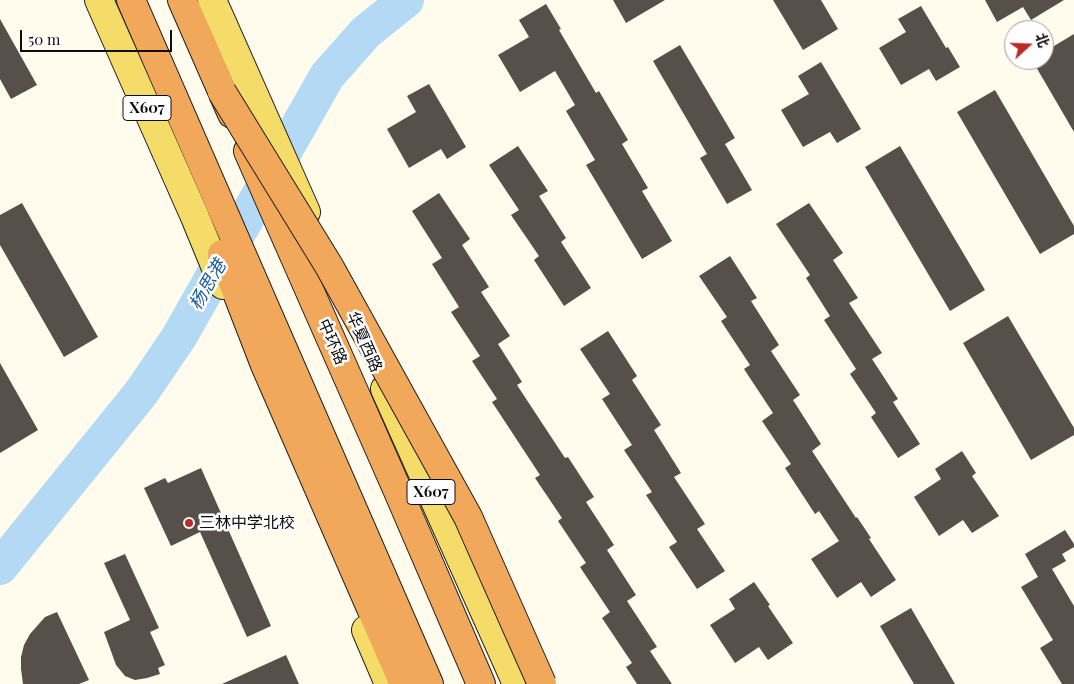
<!DOCTYPE html>
<html>
<head>
<meta charset="utf-8">
<style>
  body { margin:0 }
  #map { position:relative; width:1074px; height:684px; overflow:hidden; background:#fffcee; font-family:"Playfair Display","Noto Sans SC",serif }
  canvas { display:block }
  .north { position:absolute; left:1004px; top:20px; width:50px; height:50px; box-sizing:border-box; background:#fff; border:1px solid #9e9e9e; border-radius:50%; rotate:70deg; font-size:14px; font-weight:700; line-height:20px; text-align:center; color:#0d0d0d }
  .north::after { content:''; display:block; margin:auto; width:18px; height:22px; background:#ba2a28; clip-path:polygon(50% 0,100% 100%,50% 72%,0 100%) }
  .scale { position:absolute; left:20px; top:30px; width:152px; height:22px; box-sizing:border-box; border:2px solid #0d0d0d; border-top:0; padding-left:6px; font-size:15px; line-height:18px; white-space:nowrap; color:#0d0d0d; -webkit-text-stroke:4px #fff; paint-order:stroke }
</style>
</head>
<body>
<div id="map">
<canvas width="1074" height="684"></canvas>
<div class="north">北</div>
<div class="scale">50 m</div>
</div>
<script>
const ctx = document.querySelector('canvas').getContext('2d');
ctx.lineJoin = 'round';
function stroke(path, color, width, dash) { ctx.strokeStyle = color; ctx.lineWidth = width; ctx.lineCap = dash ? 'butt' : 'round'; ctx.setLineDash(dash || []); ctx.stroke(path); }
function paint(path, color) { ctx.fillStyle = color; ctx.fill(path, 'evenodd'); }
function drawText(font, color, halo, rows, align = 'center') {
  ctx.font = font + ' "Playfair Display","Noto Sans SC",serif'; ctx.lineWidth = 5; ctx.setLineDash([]); ctx.textBaseline = 'middle'; ctx.strokeStyle = halo; ctx.fillStyle = color; for (const [text, x, y, turn = 0] of rows) {
    ctx.save(); ctx.translate(x, y); ctx.rotate((+turn || 0) * Math.PI / 180); ctx.textAlign = isNaN(turn) ? turn : align; if (halo) ctx.strokeText(text, 0, 0); ctx.fillText(text, 0, 0); ctx.restore();
  }
}
stroke(new Path2D(`
  M0 567 141 393 179 337 327 76 366 32 406 0`), '#b4d9f5', 36);
paint(new Path2D(`
  M613 0H665L626 23Z
  M773 0H821L838 29 803 50Z
  M985 0H1064L1031 20 1023 7 997 22Z
  M546 4 561 29 559 30 596 93 599 91 628 140 622 144 648 188 642 191 672 241 642 259 586 165 595 160 566 111 575 105 555 71 520 92 498 55 529 37 519 20Z
  M921 6 946 48 948 47 960 67 936 81 929 69 901 85 879 48 906 32 898 19Z
  M0 19 37 85 11 99 0 79Z
  M1074 34V132L1032 60H1044V52Z
  M680 45 735 138 725 144 752 190 727 204 700 158 707 154 653 61Z
  M821 62 861 129 837 143 830 132 803 147 781 110 809 94 798 76Z
  M429 84 466 147 447 159 441 149 409 168 387 129 416 112 407 96Z
  M995 90 1074 226V234L1040 254 957 112Z
  M518 146 548 191 539 196 566 238 561 242 591 288 564 306 534 260 539 256 511 215 519 210 489 165Z
  M900 146 985 290 950 311 865 167Z
  M439 193 470 239 462 245 489 287 481 292 510 336 498 344 522 382 517 385 565 458 568 457 594 497 586 502 614 545 607 550 636 595 627 601 657 647 650 651 672 684H637L626 667 632 663 602 618 610 612 580 567 586 563 558 521 562 518 535 478 540 475 492 402 497 399 472 361 480 356 451 312 459 307 432 264 442 258 412 211Z
  M22 203 98 337 64 357 0 245V215Z
  M809 203 843 253 833 260 858 298 849 303 882 353 872 359 898 399 893 402 920 444 898 458 871 417 876 413 850 374 856 369 824 320 830 316 806 278 810 275 776 224Z
  M730 256 757 298 751 301 779 345 771 351 800 395 793 400 821 444 812 451 856 518 857 517 871 538 869 539 896 580 871 597 861 582 837 598 811 559 839 541 819 511 815 514 785 468 791 464 762 421 773 413 744 369 750 365 721 321 727 317 699 276Z
  M1008 316 1074 428V435L1031 460 963 343Z
  M608 331 637 376 632 380 661 425 654 430 681 473 674 477 705 524 697 529 725 571 697 589 669 547 677 542 646 495 652 492 624 450 632 445 602 399 610 394 580 349Z
  M0 363 38 430 0 453Z
  M962 451 976 473 972 476 999 516 972 533 963 520 939 536 914 497 941 479 935 469Z
  M201 468 271 626 247 637 200 532 171 546 144 488 165 478 168 483Z
  M1065 530 1074 544V547L1062 554 1066 561 1052 569 1074 606V684H1062L1040 648 1053 640 1021 587 1038 577 1025 554Z
  M125 554 159 628 150 632 165 665 158 668 160 674 147 678 135 680 125 676 116 665 104 632 130 620 104 563Z
  M754 582 770 605 768 606 793 643 768 660 759 647 735 663 710 625 735 609 729 599Z
  M911 608 955 684H914L880 626Z
  M57 612 89 680 79 684H23L21 669V657L24 645 30 634 45 617Z
  M286 655 299 684H222Z`), '#564f4a');
const primary = new Path2D(`
  M99 0 195 217 223 285
  M212 0 306 212
  M385 389 517 684
  M366 630 389 684`);
const highway = new Path2D(`
  M131 0 429 684
  M182 0 232 114
  M248 151 397 489 481 684
  M222 254 265 365 404 684`);
stroke(primary, '#1e1e1e', 30);
stroke(highway, '#1e1e1e', 30);
stroke(primary, '#f5db68', 28);
stroke(highway, '#f1a85a', 28);
const highwayBridge = new Path2D(`
  M222 92 329 266 468 517 542 684`);
stroke(highwayBridge, '#1e1e1e', 30, []);
stroke(highwayBridge, '#f1a85a', 28);
for (const [x, y, r, color] of [
  [189,523,5,"#ba2a28"]
]) { const dot = new Path2D(); dot.arc(x, y, r, 0, 2 * Math.PI); ctx.fillStyle = color; ctx.fill(dot); stroke(dot, '#fff', 2); }
for (const [x, y, w] of [
  [147,108,48],
  [431,492,48]
]) { const box = new Path2D(); box.roundRect(x - w / 2, y - 12.5, w, 25, 4); ctx.fillStyle = '#fff'; ctx.fill(box); stroke(box, '#0d0d0d', 1); }
drawText('bold 15px', '#0d0d0d', null, [
  ["X607",147,108],
  ["X607",431,492]
]);
drawText('16px', '#0d0d0d', '#fff', [
  ["中环路",332,342,66],
  ["华夏西路",364,342,66]
]);
drawText('16px', '#0d0d0d', '#fff', [
  ["三林中学北校",199,523]
], 'left');
drawText('italic 18px', '#195c9d', '#fff', [
  ["杨思港",208,285,-60]
]);
</script>
</body>
</html>
